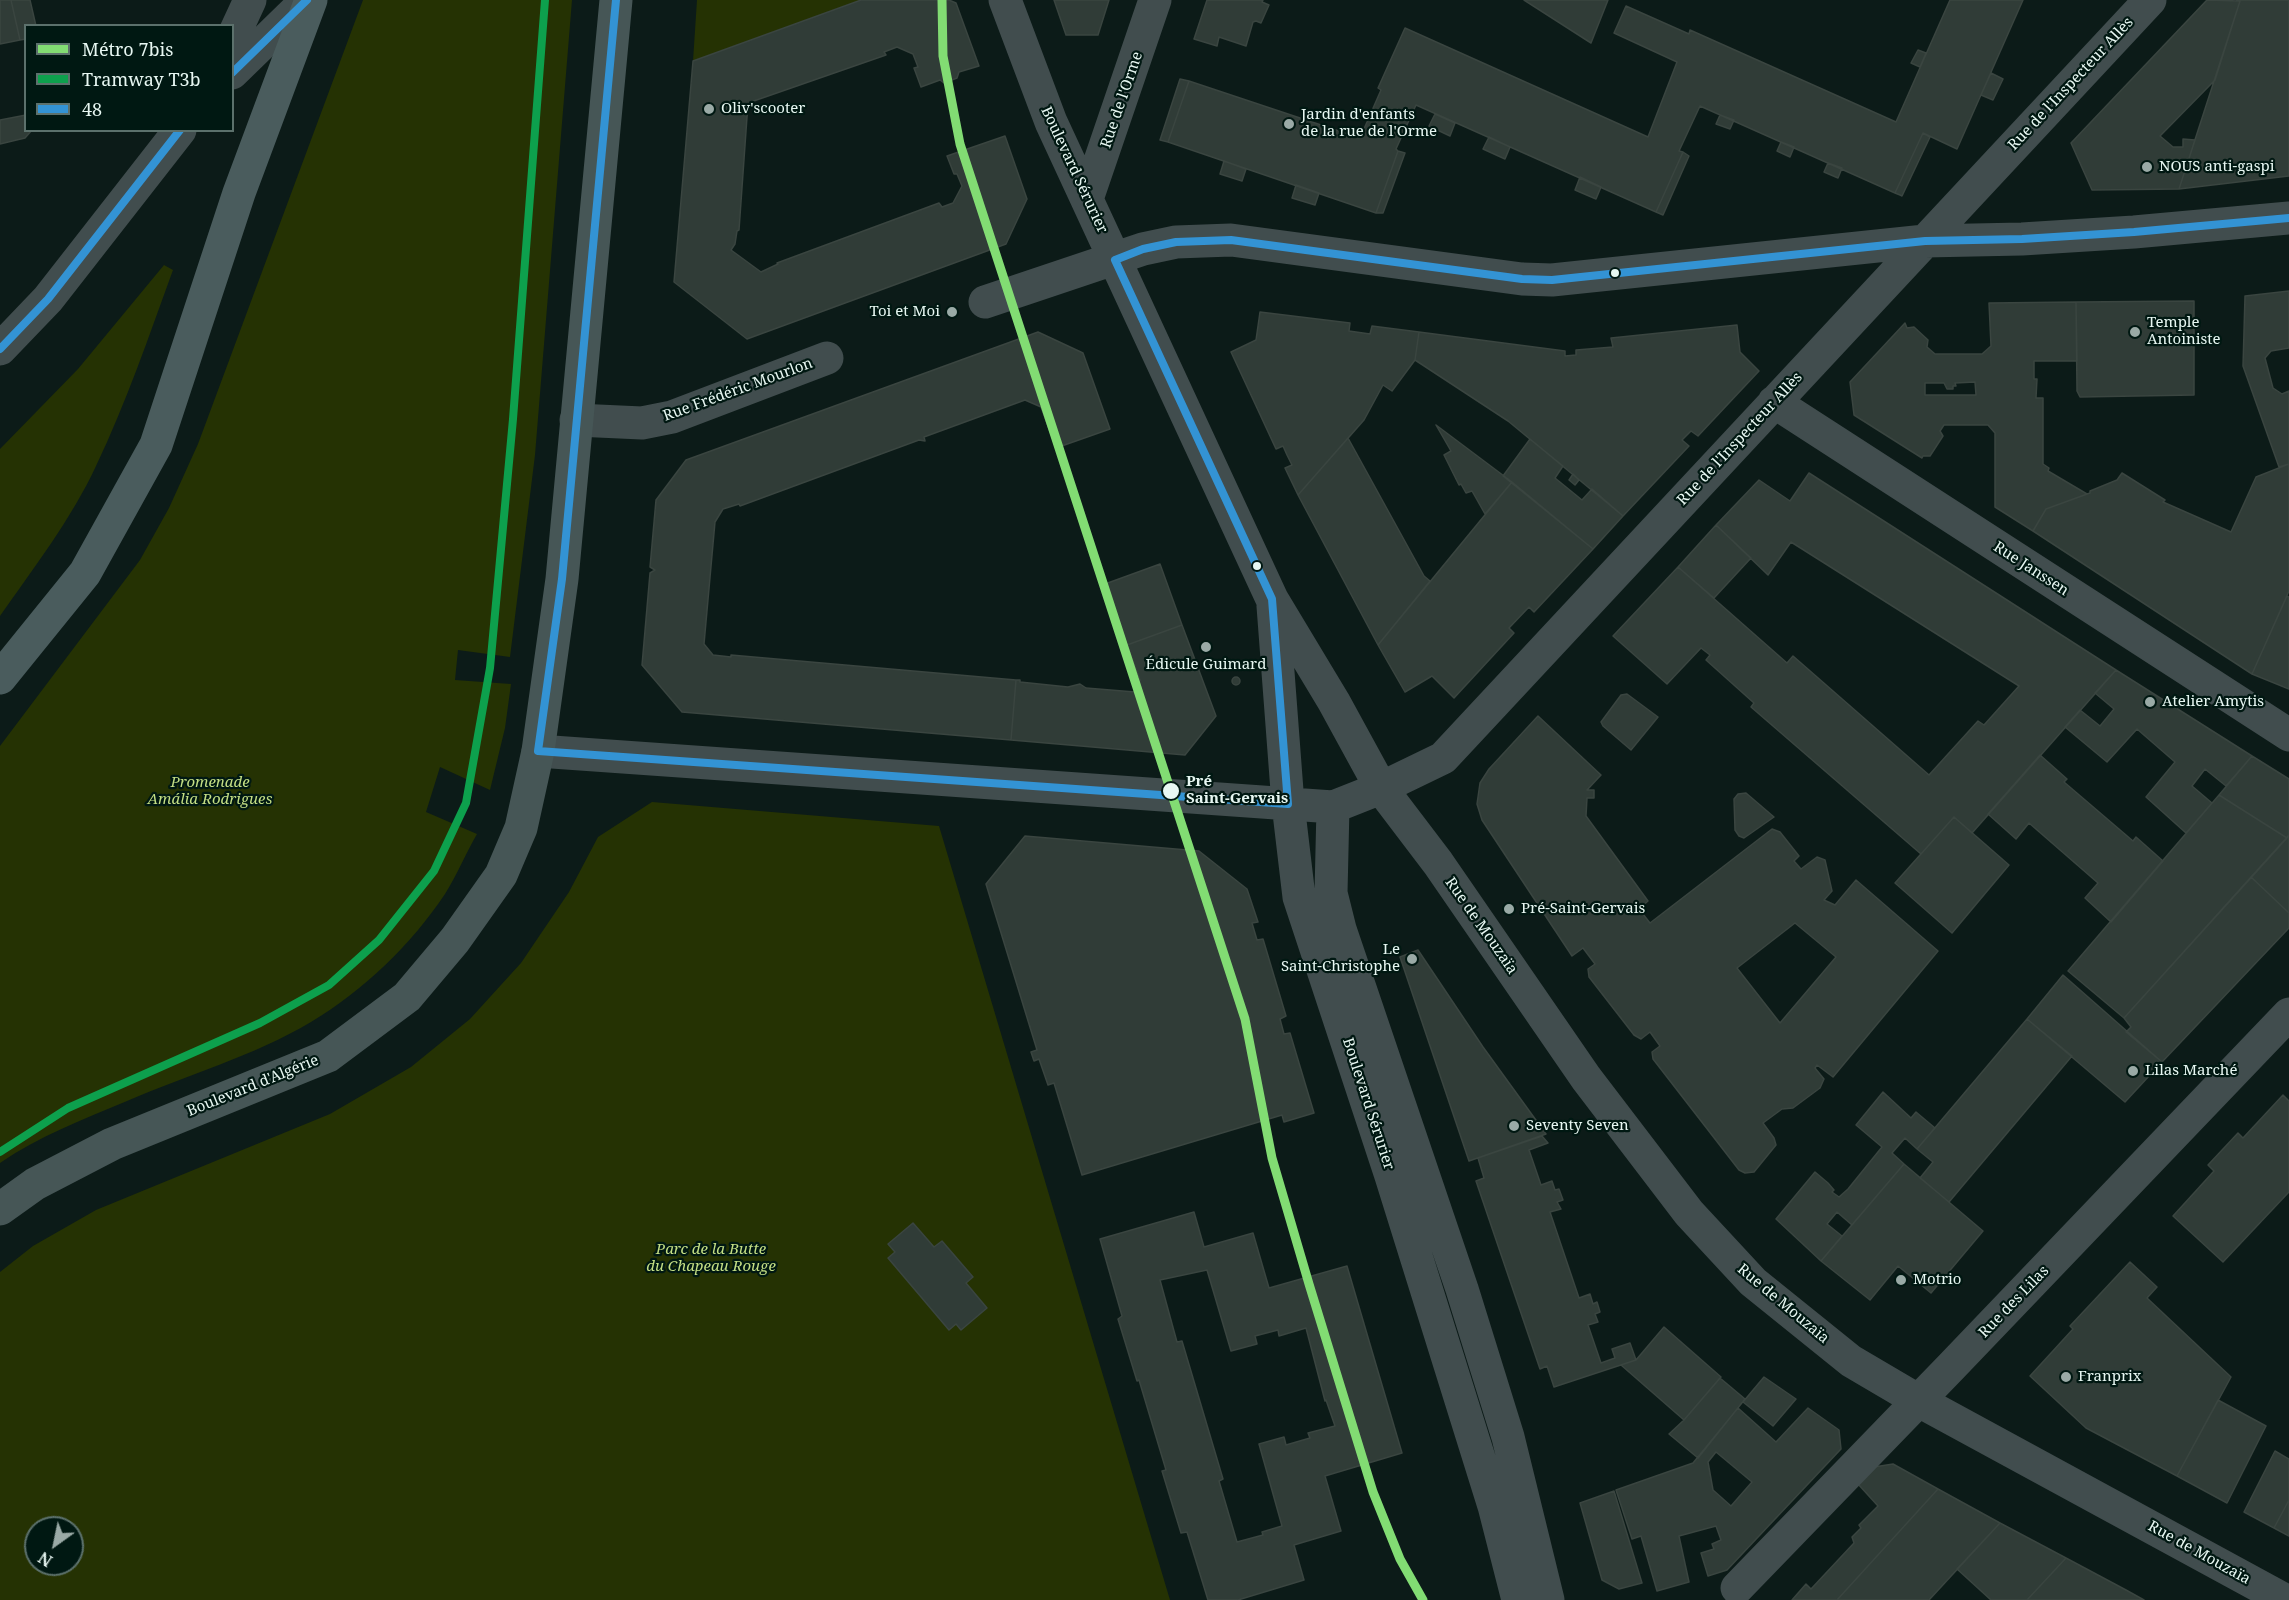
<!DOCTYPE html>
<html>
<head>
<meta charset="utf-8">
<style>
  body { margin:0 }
  #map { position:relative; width:2289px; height:1600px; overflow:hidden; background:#0c1b18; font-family:"Noto Serif",serif }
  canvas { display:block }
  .legend { position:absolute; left:24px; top:24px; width:210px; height:108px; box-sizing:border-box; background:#001812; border:2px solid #5c716c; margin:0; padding:8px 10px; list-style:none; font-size:18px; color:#e7f7f2 }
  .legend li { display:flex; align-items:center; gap:12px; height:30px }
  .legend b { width:30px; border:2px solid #5c716c }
  .north { position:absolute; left:24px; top:1516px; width:60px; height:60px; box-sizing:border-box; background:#001812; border:2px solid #5c716c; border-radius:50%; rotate:213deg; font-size:16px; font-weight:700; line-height:24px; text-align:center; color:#e7f7f2 }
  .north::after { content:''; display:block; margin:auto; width:21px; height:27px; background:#9aaaa6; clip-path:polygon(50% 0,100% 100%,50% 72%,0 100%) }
</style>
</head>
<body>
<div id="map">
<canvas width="2289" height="1600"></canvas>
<ul class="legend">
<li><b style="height:8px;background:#82dc73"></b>Métro 7bis</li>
<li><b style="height:8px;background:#0da04d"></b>Tramway T3b</li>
<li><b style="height:8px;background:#3393d4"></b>48</li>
</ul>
<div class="north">N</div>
</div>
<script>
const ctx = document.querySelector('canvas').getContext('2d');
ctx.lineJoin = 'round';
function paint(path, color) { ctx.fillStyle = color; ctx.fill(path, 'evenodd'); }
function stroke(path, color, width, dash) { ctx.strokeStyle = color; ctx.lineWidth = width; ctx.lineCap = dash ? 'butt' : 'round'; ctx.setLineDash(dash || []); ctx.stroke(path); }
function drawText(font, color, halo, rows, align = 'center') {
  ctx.font = font + ' "Noto Serif",serif'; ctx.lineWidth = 4.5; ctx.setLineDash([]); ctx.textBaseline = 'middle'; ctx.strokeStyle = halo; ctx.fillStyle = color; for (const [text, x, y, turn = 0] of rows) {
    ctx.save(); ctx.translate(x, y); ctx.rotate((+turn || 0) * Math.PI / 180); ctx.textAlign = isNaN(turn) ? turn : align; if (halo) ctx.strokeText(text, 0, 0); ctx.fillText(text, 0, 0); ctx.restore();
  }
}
paint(new Path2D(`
  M363 0H572L535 455 510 657 458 650 455 680 511 684 505 728 490 790 440 767 426 812 477 834C466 853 457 875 445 894 411 945 363 991 311 1022 254 1056 187 1075 127 1101 84 1119 39 1136 0 1163V746L140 560 169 508 198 444Z
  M697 0H861L693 61Z
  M164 265 173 270C149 336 126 403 96 466 72 518 33 569 0 616V449L78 369Z
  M652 802 939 826 1170 1600H0V1272L33 1246 96 1210 330 1114 411 1067 470 1019 521 963 569 892 598 837ZM36 1528H72V1564H36Z`), '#253203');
const building = new Path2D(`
  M0 0H11L20 40 0 44Z
  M11 0H30L36 26H26V39L20 40Z
  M861 0H949L956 3 979 66 959 72 957 78 944 83 940 80 921 87 914 68 918 67 913 54 897 47 884 52 886 55 748 103 739 230 737 231 735 244 731 250 761 272 778 264 777 263 939 203 942 207 953 203 962 186 957 174H954L947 156 1005 136 1027 199 1006 244 747 339 674 282 693 61Z
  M1054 0H1109L1098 35H1066Z
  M1207 0H1263L1262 2 1269 5 1261 23 1256 21 1253 22 1246 46 1219 37 1217 46 1194 39Z
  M1524 0H1608L1591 43Z
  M1950 0H2023L1957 149 1923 133 1895 193 1700 106 1679 151 1683 152 1656 212 1416 105 1396 149 1398 151 1376 213 1168 142 1189 81 1360 138 1381 90 1378 88 1405 28 1648 137 1677 62 1614 33 1626 6 1689 34 1690 30 1896 122Z
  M2207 0 2240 1 2215 80 2160 136 2173 147H2183V139L2195 140 2179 189 2092 190 2071 143Z
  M2237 0H2289V176L2179 189 2240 1Z
  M1918 50 1926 53 1920 67 1911 63Z
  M1991 73 2003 79 1993 100 1981 95Z
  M1180 79 1189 81 1168 142 1160 140Z
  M1435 114 1455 123 1450 136 1429 126Z
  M26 115V130H32L25 138 0 144V120Z
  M1720 115 1734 120 1730 129 1716 124Z
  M1923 133 1930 137 1902 196 1900 195 1895 193Z
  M1489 137 1510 147 1505 159 1483 149Z
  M1781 142 1794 147 1790 157 1777 151Z
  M1398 151 1405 153 1383 213H1376Z
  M1683 152 1689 156 1663 215 1656 212Z
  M1224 161 1246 169 1242 181 1220 174Z
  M1828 163 1842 168 1838 178 1824 172Z
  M1580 177 1601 187 1596 199 1575 190Z
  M1296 185 1319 193 1315 205 1292 198Z
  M2289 291V348L2271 351 2265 358 2273 388 2282 394 2289 391V464L2279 467 2243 366 2245 296Z
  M2194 301V395L2080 397 2077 391 2076 302Z
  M2076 302 2077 361H2034V379H2037L2036 398H2043V464L2049 468 2048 471 2087 494 2046 509 2033 531 1995 507V433L1988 425H1944L1940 431 1943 436 1930 456H1923L1922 458 1854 415 1850 382 1905 323 1907 328 1914 327 1928 340 1927 347 1935 354H1982L1991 346 1989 303ZM1975 382 1976 395H1925V383H1944L1947 389H1953V386H1956L1955 383Z
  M1260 312 1350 323 1349 331 1370 334 1372 326 1419 332 1415 360 1392 391 1383 385 1364 420 1298 495 1285 468 1292 465 1287 455 1283 446 1276 449 1231 352 1256 340Z
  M1737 325 1740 352 1759 371 1698 436 1691 431 1682 440 1689 446 1623 516 1508 421 1415 360 1419 332 1565 351V356L1576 355V350L1613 347 1611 338Z
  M1038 332 1083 353 1110 429 1056 448 1041 407 1025 400 924 437 925 441 919 440 740 506 739 504 723 509 715 522 704 644 713 655 731 657V655L1016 680 1011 740 682 712 642 665 650 573 655 570 650 567 656 500 686 460Z
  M1436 425 1512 482 1485 514 1472 491 1466 493 1461 484 1459 485 1444 455 1451 451Z
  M1348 438 1424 576 1430 581 1378 645 1298 495Z
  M1530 439 1563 466 1555 478 1582 500 1592 489 1623 516 1593 549 1503 476Z
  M2289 464V591L2252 674 2033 531 2046 509 2090 493V491L2117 480 2122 473 2165 500 2163 502 2231 532 2256 477Z
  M1809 473 2116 670 1972 833 1954 817 1921 854 1751 707 1754 703 1706 660 1710 655 1701 648 1667 684 1613 636 1678 567 1787 663 1793 656 1929 775 1978 721 1984 725 2019 686 1791 542 1768 575 1716 525 1759 480 1790 501Z
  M1573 474 1579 480 1575 485 1569 480Z
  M1512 482 1593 549 1534 612 1529 607 1509 628 1514 633 1454 698 1432 676 1405 692 1378 645Z
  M1716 525 1751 558 1714 598 1678 567Z
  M1160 564 1182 625 1127 645 1124 636 1118 632V621L1105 584Z
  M2287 596 2289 597V689L2252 674Z
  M1182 625 1216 716 1185 755 1011 740 1016 680H1020V682L1068 687 1080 684 1086 688 1135 692 1140 680 1127 645Z
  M2116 670 2252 756 2226 786 2205 769 2192 786 2212 803 2186 833 2146 797 2175 762 2137 729 2107 762 2065 727 2080 710 2100 726 2114 709 2095 693Z
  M1232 681a4 4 0 1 1 8 0a4 4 0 1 1-8 0Z
  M1627 694 1658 717 1631 750 1603 726 1601 722 1621 695Z
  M1538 716 1601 775 1587 790H1594V798H1587L1586 816 1648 901 1639 909 1650 923 1772 829 1780 832 1799 856 1794 861 1801 869 1817 857 1825 860 1832 891 1824 900 1835 905 1856 880 1938 951 1833 1077 1817 1065 1815 1068 1824 1079 1820 1088 1793 1108 1782 1109 1763 1123 1774 1138 1776 1145 1754 1172 1745 1173 1739 1170 1653 1059 1652 1052 1660 1046 1650 1032 1641 1039 1634 1035 1589 977 1588 969 1595 964 1583 948 1572 956 1482 820 1477 804 1480 783 1489 769ZM1795 923 1836 957 1780 1023 1737 968Z
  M2040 755 2067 779 2064 782 2133 841 2136 837 2163 861 2111 922 2085 898 2098 883 2029 823 2016 839 1988 814Z
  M2252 756 2289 779V835L2287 838 2219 795Z
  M1746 793 1774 817 1744 838 1739 836 1735 830 1734 799 1738 794Z
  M2219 795 2287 838 2124 1018 2068 971Z
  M1954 817 2009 865 1952 933 1895 883Z
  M2289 835V913L2251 877Z
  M1025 836 1199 851 1247 889 1258 922 1252 923 1257 940 1263 939 1286 1016 1280 1019 1284 1034 1290 1033 1314 1113 1284 1122 1282 1115 1082 1175 1054 1083 1048 1085 1039 1059 1034 1061 1031 1052 1037 1050 986 884Z
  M2251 877 2289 913V928L2162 1062 2126 1032 2131 1027 2124 1018Z
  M1418 950 1483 1047 1546 1134 1469 1161 1400 957Z
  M2063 975 2162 1062 2125 1102 2027 1019Z
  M2027 1019 2072 1056 1949 1202 1920 1178 1933 1162 1917 1149Z
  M1883 1092 1911 1118 1916 1112 1935 1128 1917 1149 1905 1138 1892 1153 1904 1164 1852 1225 1837 1212 1827 1224 1842 1236 1821 1261 1776 1219 1815 1172 1828 1183 1834 1190 1832 1192 1839 1197 1848 1189 1882 1147 1856 1125Z
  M2283 1095 2289 1101V1192L2223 1262 2173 1216 2214 1171 2208 1165 2238 1133 2243 1138Z
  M1542 1136 1548 1143 1529 1150 1541 1185 1552 1181 1555 1190 1559 1189 1563 1200 1557 1202 1561 1209 1550 1212 1579 1298 1590 1294 1593 1304 1597 1302 1600 1312 1595 1314 1598 1322 1588 1325 1601 1363 1615 1358 1612 1349 1630 1343 1636 1360 1554 1387 1547 1366 1540 1369 1476 1181 1484 1178 1478 1158Z
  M1904 1164 1983 1231 1931 1293 1898 1266 1870 1300 1821 1261Z
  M1194 1212 1204 1247 1253 1233 1269 1288 1347 1266 1402 1453 1325 1476 1341 1531 1294 1545 1304 1580 1238 1600H1208L1187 1532 1181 1533 1162 1471 1166 1470 1139 1380 1137 1381 1118 1319 1122 1316 1100 1239ZM1207 1270 1231 1351 1257 1344 1255 1336 1278 1330 1279 1336 1306 1328 1325 1401 1326 1400 1335 1426 1308 1433 1310 1438 1286 1445 1284 1437 1259 1444 1282 1526 1262 1532 1263 1535 1237 1542 1219 1481 1223 1479 1182 1341 1177 1342 1160 1280Z
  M913 1223 934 1247 942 1241 973 1277 966 1283 987 1308 961 1330 956 1324 949 1330 888 1258 895 1252 888 1244Z
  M2130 1262 2157 1287 2147 1298 2231 1377 2177 1476 2086 1428 2030 1376 2073 1329 2070 1326Z
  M1664 1327 1721 1377 1684 1420 1621 1365 1636 1360Z
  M1764 1377 1796 1399 1773 1426 1743 1402Z
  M1720 1378 1745 1399 1698 1458 1669 1434 1684 1420Z
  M2218 1400 2266 1426 2227 1503 2177 1476Z
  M1738 1408 1776 1442 1808 1408 1839 1430 1841 1449 1727 1570 1708 1576 1701 1553 1714 1549 1712 1544 1721 1540 1716 1526 1679 1536 1689 1582 1657 1591 1641 1536 1632 1539 1616 1490 1693 1463ZM1716 1452 1752 1482 1731 1506 1713 1490 1708 1462Z
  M2275 1451 2289 1459V1500L2274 1528 2244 1512Z
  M1893 1464 1938 1489 1837 1600H1792L1806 1584 1811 1589 1854 1543 1852 1537 1861 1528 1859 1525 1878 1506 1858 1484 1874 1467Z
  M1938 1489 2000 1523 1929 1600H1837Z
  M1614 1491 1642 1583 1619 1589 1602 1580 1580 1503Z
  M2289 1500V1536L2274 1528Z
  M2000 1523 2066 1558 2027 1600H1991L1957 1569Z
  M2066 1558 2126 1590 2144 1600H2027Z`);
paint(building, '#303c37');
stroke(building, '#3a4540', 1.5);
stroke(new Path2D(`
  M1005 0 1051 122 1272 599 1334 702 1381 788 1438 863 1586 1078 1689 1213 1753 1282 1851 1361 1919 1401 2285 1600
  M232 39 250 0
  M232 73 307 0
  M1087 199 1155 0
  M985 302 1143 249 1176 242 1231 240 1522 279 1552 280 1925 241 2022 239 2134 232 2289 218
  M0 349 48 299 180 130
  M1774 402 2289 735
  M576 420 642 423 672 417 827 358
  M1273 606 1288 804 1299 897 1391 1176 1494 1506 1518 1600
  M538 751 1333 807 1381 788 1443 758 2150 0
  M1333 807 1331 893 1340 929 1462 1289 1508 1437 1548 1600
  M1737 1588 1951 1367 2289 1014`), '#414d4e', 33);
stroke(new Path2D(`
  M0 1209 35 1184 112 1144 328 1056 407 997 455 940 501 875 521 828 538 751 562 579 616 0`), '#465656', 33);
stroke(new Path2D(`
  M0 678 85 573 156 445 239 193 311 0`), '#4a5c5d', 33);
stroke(new Path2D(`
  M616 0 562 579 538 751 1288 804 1272 599 1115 260 1143 249 1176 242 1231 240 1522 279 1552 280 1925 241 2022 239 2134 232 2289 218
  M232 73 307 0
  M0 349 48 299 180 130`), '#3393d4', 8);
stroke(new Path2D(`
  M0 1152 68 1108 260 1023 329 985 379 940 434 871 466 803 490 668 513 419 545 0`), '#0da04d', 8);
stroke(new Path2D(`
  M942 0 943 56 960 144 1245 1019 1272 1158 1309 1284 1373 1492 1400 1559 1423 1600`), '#82dc73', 9);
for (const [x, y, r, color] of [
  [709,109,6,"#9aaaa6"],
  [1289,124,6,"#9aaaa6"],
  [2147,167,6,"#9aaaa6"],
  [1615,273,5,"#e7f7f2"],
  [952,312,6,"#9aaaa6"],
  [2135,332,6,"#9aaaa6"],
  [1257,566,5,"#e7f7f2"],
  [1206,647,6,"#9aaaa6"],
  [2150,702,6,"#9aaaa6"],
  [1171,791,9,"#e7f7f2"],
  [1509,909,6,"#9aaaa6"],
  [1412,959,6,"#9aaaa6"],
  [2133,1071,6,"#9aaaa6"],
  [1514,1126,6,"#9aaaa6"],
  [1901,1280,6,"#9aaaa6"],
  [2066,1377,6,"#9aaaa6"]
]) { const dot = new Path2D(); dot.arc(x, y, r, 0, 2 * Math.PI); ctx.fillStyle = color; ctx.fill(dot); stroke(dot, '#001812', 2); }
drawText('15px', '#e7f7f2', '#001812', [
  ["Rue de l'Inspecteur Allès",2071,84,-47],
  ["Rue de l'Orme",1122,100,-71],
  ["Boulevard Sérurier",1074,170,65],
  ["Rue Frédéric Mourlon",738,390,-20],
  ["Rue de l'Inspecteur Allès",1740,439,-47],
  ["Rue Janssen",2031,569,33],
  ["Rue de Mouzaïa",1481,926,55],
  ["Boulevard d'Algérie",253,1086,-22],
  ["Boulevard Sérurier",1368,1104,72],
  ["Rue des Lilas",2014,1302,-46],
  ["Rue de Mouzaïa",1783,1304,40],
  ["Rue de Mouzaïa",2199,1553,29]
]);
drawText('15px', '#e7f7f2', '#001812', [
  ["Oliv'scooter",721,109],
  ["Jardin d'enfants",1301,115],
  ["de la rue de l'Orme",1301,132],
  ["NOUS anti-gaspi",2159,167],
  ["Toi et Moi",940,312,"right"],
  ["Temple",2147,323],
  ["Antoiniste",2147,340],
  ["Édicule Guimard",1206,665,"center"],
  ["Atelier Amytis",2162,702],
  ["Pré-Saint-Gervais",1521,909],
  ["Le",1400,950,"right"],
  ["Saint-Christophe",1400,967,"right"],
  ["Lilas Marché",2145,1071],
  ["Seventy Seven",1526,1126],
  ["Motrio",1913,1280],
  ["Franprix",2078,1377]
], 'left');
drawText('bold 15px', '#e7f7f2', '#001812', [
  ["Pré",1186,782],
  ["Saint-Gervais",1186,799]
], 'left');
drawText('italic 15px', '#c3de84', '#001812', [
  ["Promenade",210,783],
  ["Amália Rodrigues",210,800],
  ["Parc de la Butte",711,1250],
  ["du Chapeau Rouge",711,1267]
]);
</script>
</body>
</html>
